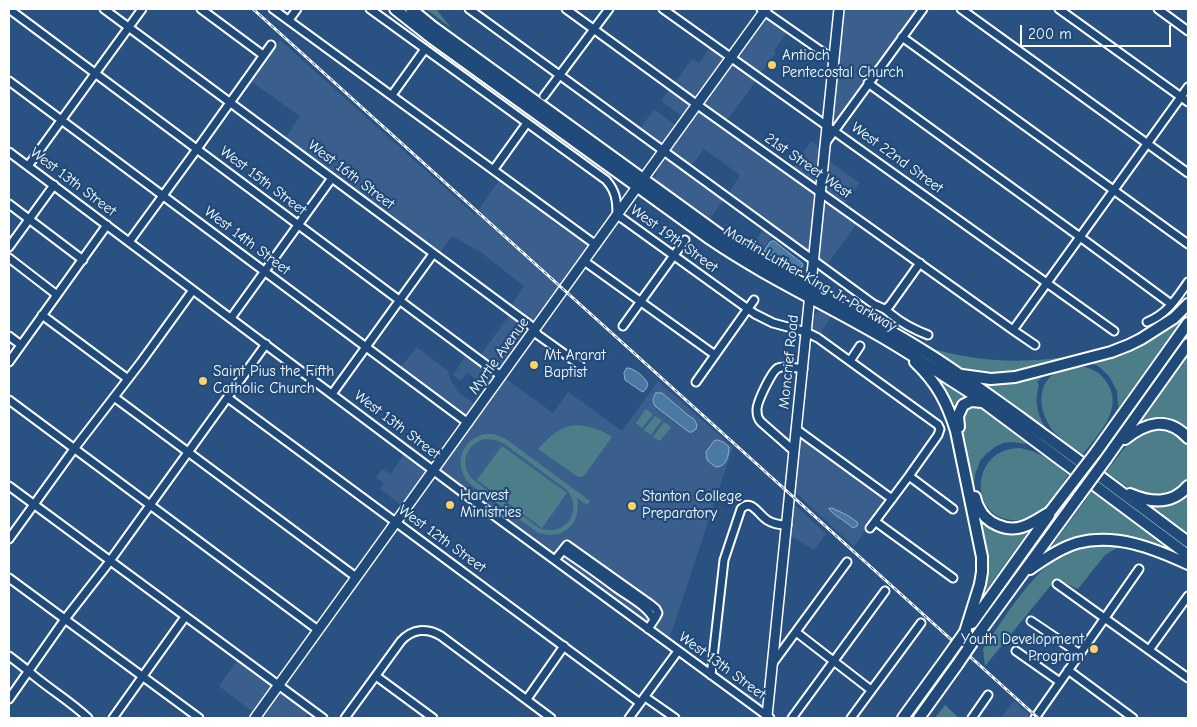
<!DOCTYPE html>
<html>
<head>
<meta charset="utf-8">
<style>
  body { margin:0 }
  #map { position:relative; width:1197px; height:727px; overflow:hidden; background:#295181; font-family:"Comic Neue",sans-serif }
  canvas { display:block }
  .frame { position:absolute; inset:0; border:10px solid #fff; pointer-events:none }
  .scale { position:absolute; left:1020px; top:25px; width:151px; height:22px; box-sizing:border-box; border:2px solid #fff; border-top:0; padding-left:6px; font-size:15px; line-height:18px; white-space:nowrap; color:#fff; -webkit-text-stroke:4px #1f4a7a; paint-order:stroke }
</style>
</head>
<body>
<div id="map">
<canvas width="1197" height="727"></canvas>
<div class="frame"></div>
<div class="scale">200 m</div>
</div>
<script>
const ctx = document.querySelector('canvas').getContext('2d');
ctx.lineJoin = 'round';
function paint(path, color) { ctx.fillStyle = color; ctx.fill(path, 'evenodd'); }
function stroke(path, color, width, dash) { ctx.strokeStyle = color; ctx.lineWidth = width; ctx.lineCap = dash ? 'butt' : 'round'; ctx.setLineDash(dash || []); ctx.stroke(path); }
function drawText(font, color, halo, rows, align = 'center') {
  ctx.font = font + ' "Comic Neue",sans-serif'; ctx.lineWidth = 4.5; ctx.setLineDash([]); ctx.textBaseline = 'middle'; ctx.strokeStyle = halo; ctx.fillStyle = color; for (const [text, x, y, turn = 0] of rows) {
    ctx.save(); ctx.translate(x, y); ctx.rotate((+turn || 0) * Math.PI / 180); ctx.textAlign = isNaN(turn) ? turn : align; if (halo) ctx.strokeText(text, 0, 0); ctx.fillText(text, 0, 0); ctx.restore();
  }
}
paint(new Path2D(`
  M844 9H912L916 12 832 127Z
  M770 10 791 26 774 51 776 53 722 127 789 174 811 141 820 148 810 254 777 230 760 253 750 248 768 224 728 194 709 220 658 184 655 178 656 173 695 114ZM704 149 740 175 728 194 691 166Z
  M280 40 475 215 500 179 590 244 488 387 467 373 461 381 453 375 470 349 480 356 510 314 507 312 524 286 479 251 452 236 438 255 285 139 300 116 252 82Z
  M714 42 729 52 682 116 661 101 692 59 699 63Z
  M654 109 675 125 660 145 639 130Z
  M829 161 860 183 840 209 858 222 826 266 820 262 818 258Z
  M820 311H824L832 315 820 334 811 328 813 316 816 313Z
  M417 347 449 372 450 379 458 392 475 404 466 417 400 368Z
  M505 378 553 413 568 392 622 431 658 381 733 447 669 640 474 497 444 473 442 470V465Z
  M798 432 889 498 854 547 794 491Z
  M405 454 423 467 425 470V474L402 506 380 489 384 483 376 478 382 469 390 474Z
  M792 502 826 534 814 550 789 535Z
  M238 660 272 686 253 712 219 686Z
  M746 686 767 689 765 705 759 706 744 695Z
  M281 690 310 712 305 718H260Z
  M1014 701 1032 717 1031 718H1001Z`), '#3b5f8d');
paint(new Path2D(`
  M426 9H436L451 28Z
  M1188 307V311L1119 407H1118L1117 391 1109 376 1098 366 1088 362 1051 368 1037 382 1039 385C1033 404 1039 419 1050 434L953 364 924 346C990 368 1067 365 1132 339 1139 337 1146 332 1152 328 1164 321 1176 314 1188 307Z
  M1188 354V433C1175 426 1163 417 1148 418L1147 423 1142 424 1140 423Z
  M1074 366C1086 366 1098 370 1105 380 1126 407 1099 433 1083 454 1073 448 1063 441 1055 433 1039 415 1033 383 1060 370 1064 368 1070 367 1074 366Z
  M927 369 956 388 1037 448 1027 444 1011 442 1003 443 995 447 986 454 980 461 975 475 974 485 975 494 989 516 1010 526 1037 519 977 603 984 577 960 435Z
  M646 409 653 414 642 428 636 423Z
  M655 416 662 420 651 435 644 430Z
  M664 422 671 427 660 441 653 437Z
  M576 425C589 426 601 429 612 437L584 476 578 477 538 449C549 437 559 427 576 425Z
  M1167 428 1185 439 1188 444V481L1180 490 1158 498 1135 492 1106 472 1129 442 1146 430Z
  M485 434H494L506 439 590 501 587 505 577 498C582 524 562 542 537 532L469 483C453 464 461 440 485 434ZM485 439 496 440 503 443 567 490C584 511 565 538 539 528L472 479C459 463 466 444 485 439Z
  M502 446 567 493 542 528 477 480Z
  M1020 448C1039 451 1054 462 1068 475 1059 488 1050 504 1037 514 1029 519 1021 521 1011 520 968 515 971 448 1020 448Z
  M1188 489V535L1144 502Z
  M1092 491 1118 509 1185 557 1114 537 1044 557Z
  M1100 544H1123L1105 555 1078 589 1056 579 985 666 983 649C1003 620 1037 563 1070 551 1079 547 1091 546 1100 544Z
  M945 705 959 718H935Z`), '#4c7e8a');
const water = new Path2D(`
  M774 241 803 264 802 267 796 269 780 257 778 260 764 251 770 242Z
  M627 368H629C636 370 645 377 648 384L646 389 643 392 641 391 625 380 624 373Z
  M656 393H662L689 416 694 419 697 425 696 429 692 432H689L655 406C652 400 653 398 656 393Z
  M718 440 723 442 729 447C729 454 727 466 717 467 714 467 710 462 707 460L706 452 714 441Z
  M832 508 847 515 857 522 858 524 857 526 853 528C846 521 834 516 829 509Z`);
paint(water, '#4a7aa3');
stroke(water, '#92afc8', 1);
const minor = new Path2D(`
  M9 9 501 376
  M104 9 530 325 538 335 580 365
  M201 9 263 55
  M273 9 596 245
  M370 9 606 180C616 191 617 201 617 215L623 219 755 314 773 323 806 332 818 338 938 425 940 429 938 435 909 476 870 528
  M469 9 872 303C876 306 882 307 886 310 888 311 890 314 892 315 903 324 915 330 928 335
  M566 9 692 101 1013 330 1035 345
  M663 9 1114 331
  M761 9 834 60
  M961 9 1188 173
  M1059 9 1188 102
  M1158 9 1188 31
  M289 20 297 9
  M902 37 1188 244
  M9 81 468 423
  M868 83 1080 237 1171 304
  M392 95 425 49
  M544 96 609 9
  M827 141 923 9
  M9 152 462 492 770 718
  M28 166 142 9
  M494 169 527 123
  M9 204 83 260
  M129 242 197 149 271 45
  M9 247 54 185
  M9 258 57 295
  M584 261 715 355
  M886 309 890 305 920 263
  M42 315 128 379
  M231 318 332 178
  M1147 322C1167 314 1176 299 1188 282
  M623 326 685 240
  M1013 330 1188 87
  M9 336 21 345
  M850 361 860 346
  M9 362 107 225
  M696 382 754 300
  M332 394 433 254
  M114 397 356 577
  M228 398 640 703
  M9 400 318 630
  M796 429 892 499
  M794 451 761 422C758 419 757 415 757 411 756 403 772 371 778 368 784 365 796 368 803 369
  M909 476 953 509
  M9 486 323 718
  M876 522 953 578
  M9 539 74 449 141 362 193 290
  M563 550C581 562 598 574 615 587 626 595 649 607 654 620
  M555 560 567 545 650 604 656 609 658 613 656 617 648 629
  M9 578 199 718
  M1057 584 1188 678
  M1031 621 1080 654
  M796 632 871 690
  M1149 650 1188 596
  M1016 651 1060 682
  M9 656C17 662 25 668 33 675 51 690 71 702 88 718
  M773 663 847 562
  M1068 670 1133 718
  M711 675 724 560 741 509C751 498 758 514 767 520 773 524 780 525 787 525
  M376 676 433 718
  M645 697 675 718
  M9 699 65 619 107 565 266 344
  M527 699 564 646
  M113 718 185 617
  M345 718 401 641C412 629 427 627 441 636L551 718
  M629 718 678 651
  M792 718 885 591
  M851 718 921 623
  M972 718 988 695
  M1035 718 1139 569`);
const major = new Path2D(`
  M643 179 766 9
  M767 716 839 9
  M255 718 637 187`);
const highway = new Path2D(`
  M395 9 433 39 710 239C764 276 823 303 880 336 911 354 941 374 971 393L1188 555
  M411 9 433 27 723 237C789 280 861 311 927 353 959 373 990 396 1021 418 1077 459 1132 500 1188 542
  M915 362C937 383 947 402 956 431L982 557V572L980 584 965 632
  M962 375 991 379 1015 377 1111 352 1129 345 1141 339 1174 318 1188 304
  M959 427 958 416 963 405 971 401 982 402
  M1125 439C1147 422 1168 416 1188 438
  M1096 452 1188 323
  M1106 459 1188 344
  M1130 494C1151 503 1172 505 1188 486
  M975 497C976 501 977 505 979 508 986 523 1006 532 1022 527 1032 524 1041 517 1050 512
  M1030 569C1044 559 1060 548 1077 543 1116 533 1153 548 1188 564
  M972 623 1049 515
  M974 640 1079 496
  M903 718 948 656
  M919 718 957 665`);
stroke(minor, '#fff', 11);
stroke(major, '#fff', 12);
stroke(highway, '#fff', 14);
stroke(minor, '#1f4a7a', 7);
stroke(major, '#1f4a7a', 9);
stroke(highway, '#1f4a7a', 10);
const rail = new Path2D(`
  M253 9 1038 718`);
stroke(rail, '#fff', 3);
stroke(rail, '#1f4a7a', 1, [4]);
const highwayBridge = new Path2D(`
  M1079 496 1106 459
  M1050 512 1096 452
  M948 656 965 632
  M957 665 974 640`);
stroke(highwayBridge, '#fff', 14, []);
stroke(highwayBridge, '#1f4a7a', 10);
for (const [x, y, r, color] of [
  [772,65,5,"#ffd166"],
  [534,365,5,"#ffd166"],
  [203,381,5,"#ffd166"],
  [450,505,5,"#ffd166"],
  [632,506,5,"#ffd166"],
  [1094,649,5,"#ffd166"]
]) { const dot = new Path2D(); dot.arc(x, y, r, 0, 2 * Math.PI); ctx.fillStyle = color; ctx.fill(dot); stroke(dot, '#1f4a7a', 2); }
drawText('15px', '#fff', '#1f4a7a', [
  ["Antioch",782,56],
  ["Pentecostal Church",782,73],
  ["Mt Ararat",544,356],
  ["Baptist",544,373],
  ["Saint Pius the Fifth",213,372],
  ["Catholic Church",213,389],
  ["Harvest",460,496],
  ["Ministries",460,513],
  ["Stanton College",642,497],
  ["Preparatory",642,514],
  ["Youth Development",1084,640,"right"],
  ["Program",1084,657,"right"]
], 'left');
drawText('15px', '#fff', '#1f4a7a', [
  ["West 22nd Street",897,158,36],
  ["21st Street West",808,166,35],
  ["West 16th Street",351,175,37],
  ["West 15th Street",263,181,37],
  ["West 13th Street",73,182,37],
  ["West 19th Street",674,239,36],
  ["West 14th Street",247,241,37],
  ["Martin Luther King Jr. Parkway",810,279,30],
  ["Myrtle Avenue",499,356,-54],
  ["Moncrief Road",789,362,-84],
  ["West 13th Street",397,425,37],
  ["West 12th Street",442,539,36],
  ["West 13th Street",722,666,36]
]);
</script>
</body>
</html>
